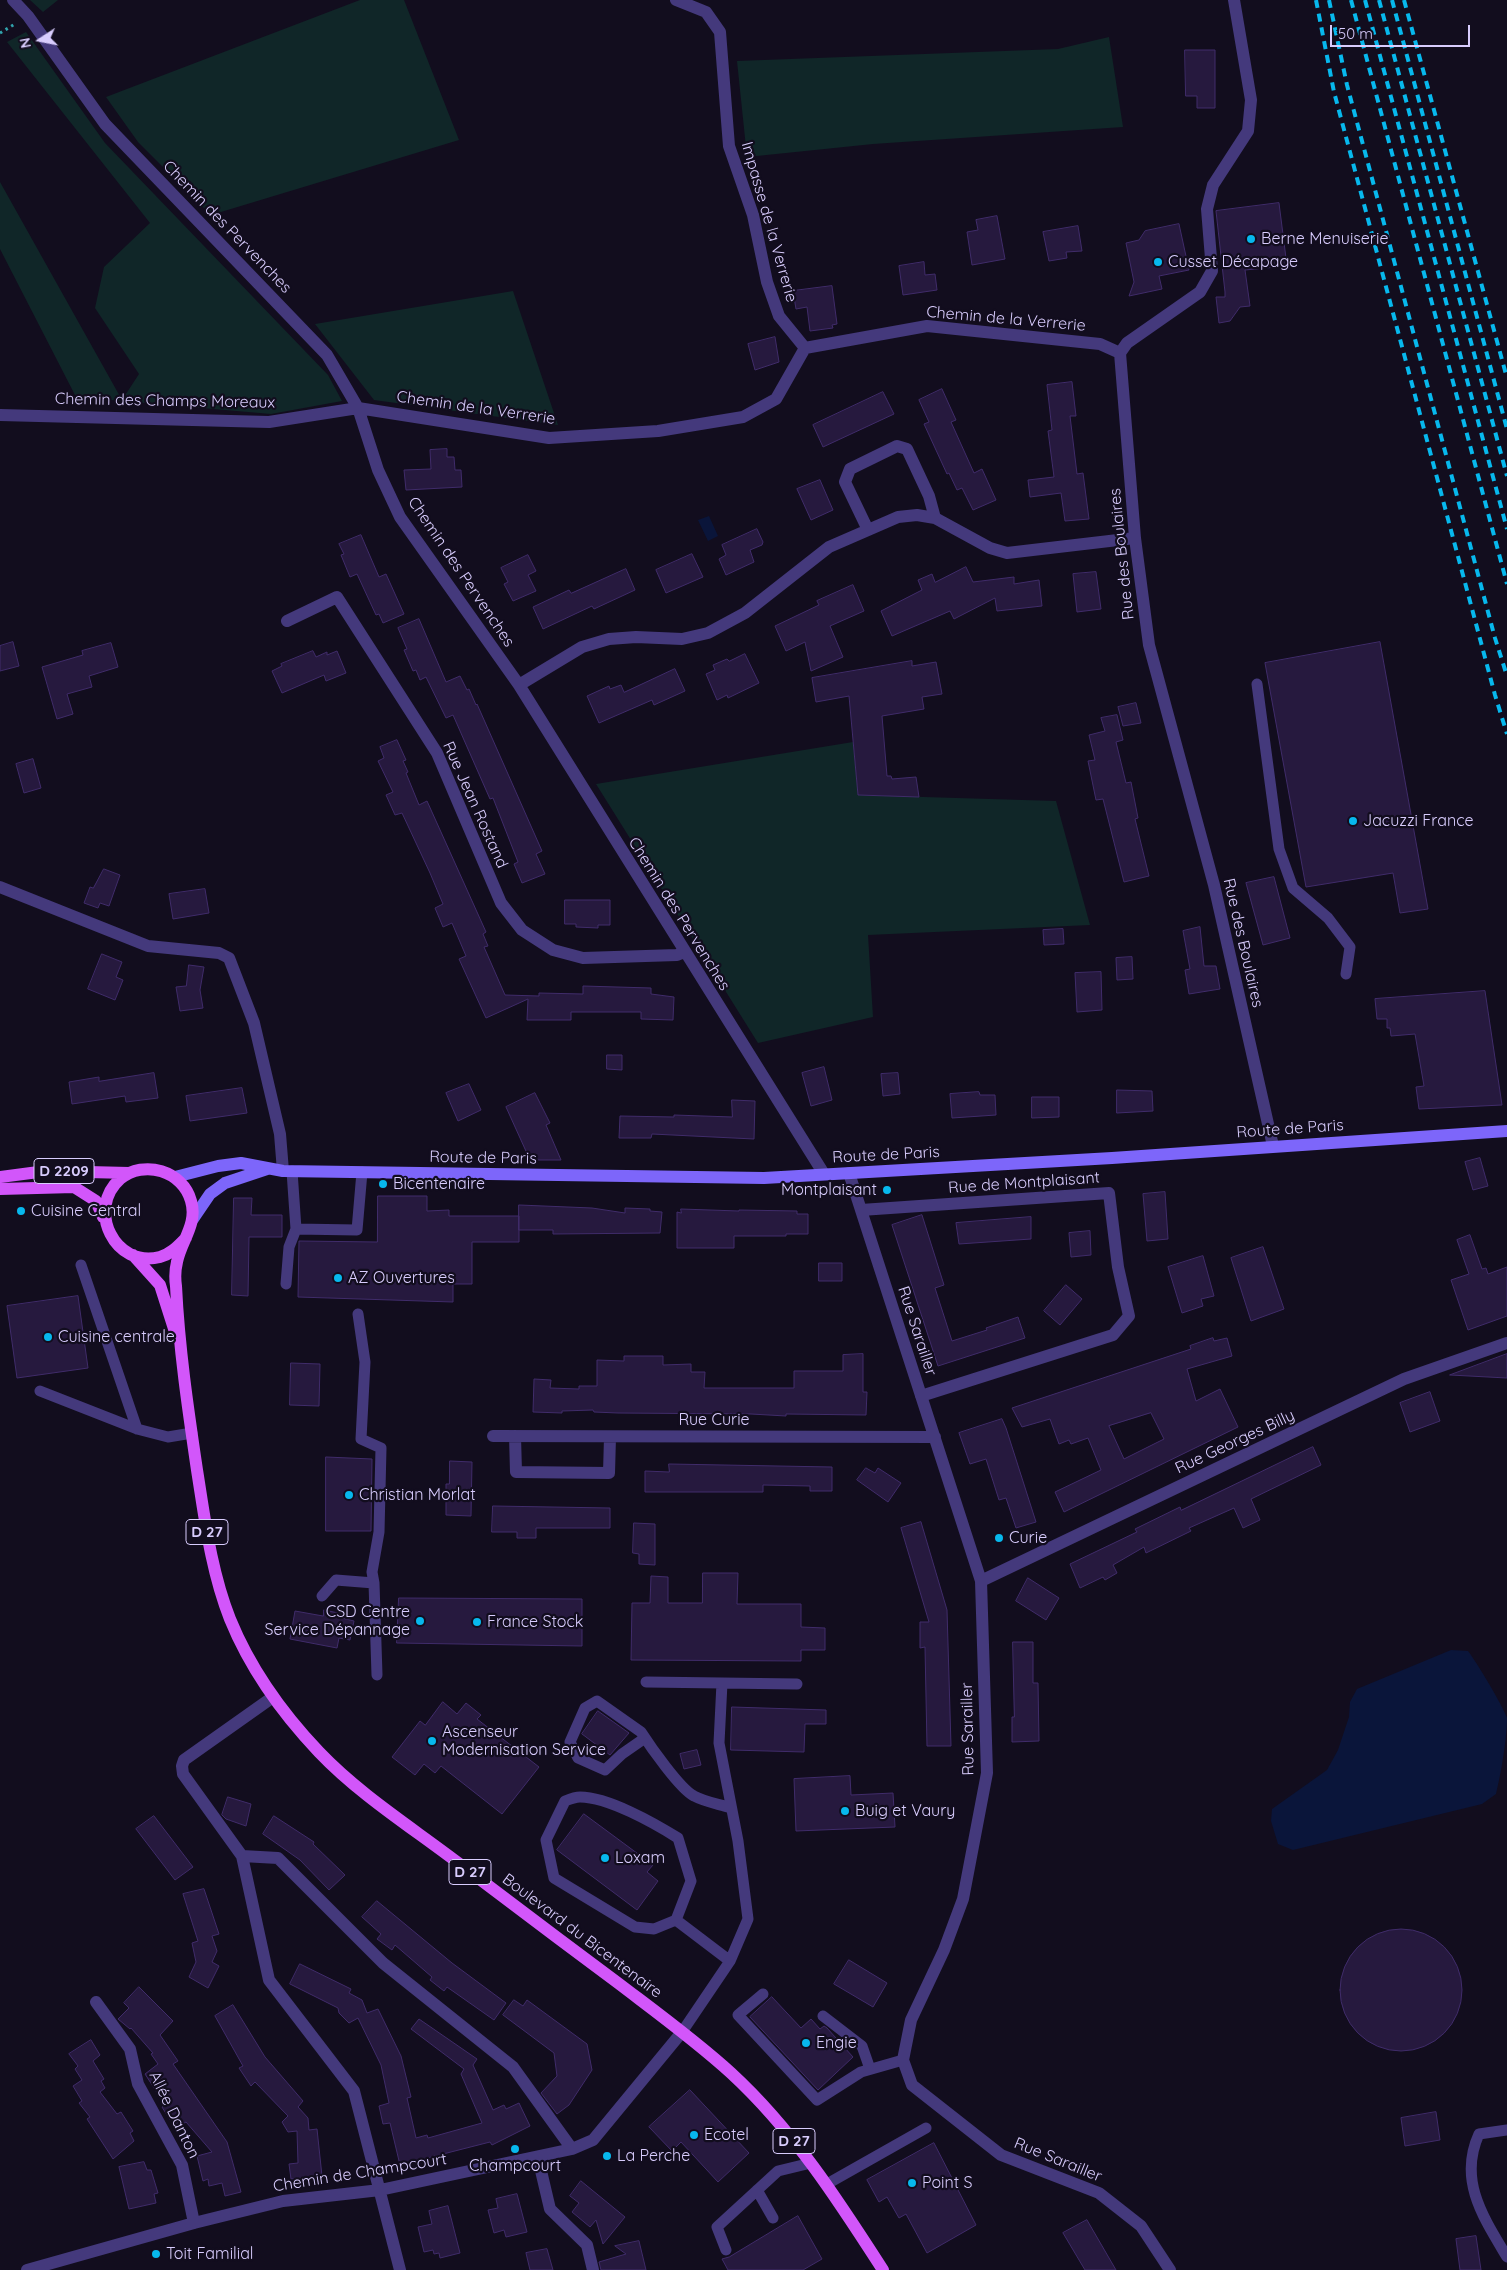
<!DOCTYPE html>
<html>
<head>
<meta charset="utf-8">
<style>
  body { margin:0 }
  #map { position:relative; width:1507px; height:2270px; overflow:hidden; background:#120d1e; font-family:Quicksand,sans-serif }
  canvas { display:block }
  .north { position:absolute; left:15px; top:15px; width:50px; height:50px; -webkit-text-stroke:4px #120d1e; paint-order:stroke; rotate:259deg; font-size:14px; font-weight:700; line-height:20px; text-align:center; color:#d8ccfd }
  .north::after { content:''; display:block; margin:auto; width:18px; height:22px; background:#d8ccfd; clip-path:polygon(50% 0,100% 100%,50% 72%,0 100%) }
  .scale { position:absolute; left:1330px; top:25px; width:140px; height:22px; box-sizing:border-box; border:2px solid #d8ccfd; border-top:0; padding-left:6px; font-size:15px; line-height:18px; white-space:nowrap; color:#d8ccfd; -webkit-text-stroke:4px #120d1e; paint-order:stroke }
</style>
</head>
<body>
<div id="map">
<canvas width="1507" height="2270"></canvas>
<div class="north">N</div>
<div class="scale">50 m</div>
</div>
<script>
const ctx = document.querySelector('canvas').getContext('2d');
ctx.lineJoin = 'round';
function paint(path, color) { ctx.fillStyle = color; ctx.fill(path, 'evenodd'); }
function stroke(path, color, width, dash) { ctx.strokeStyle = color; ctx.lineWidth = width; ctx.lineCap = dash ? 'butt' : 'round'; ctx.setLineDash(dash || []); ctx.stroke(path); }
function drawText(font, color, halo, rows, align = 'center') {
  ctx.font = font + ' Quicksand,sans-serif'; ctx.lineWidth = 4.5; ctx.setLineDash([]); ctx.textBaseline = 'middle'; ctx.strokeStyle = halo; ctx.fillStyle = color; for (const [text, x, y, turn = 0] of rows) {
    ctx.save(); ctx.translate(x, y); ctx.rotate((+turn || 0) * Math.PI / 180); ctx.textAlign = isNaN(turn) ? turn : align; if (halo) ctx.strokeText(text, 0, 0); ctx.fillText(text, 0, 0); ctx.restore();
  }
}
paint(new Path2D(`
  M30 0H58L43 12Z
  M360 0H404L459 140 211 215 138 142 106 97Z
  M26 32 105 143 328 375 342 401 271 414 76 397 0 249V182L122 400 139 374 95 308 104 267 150 223 7 42Z
  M1109 37 1123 127 873 144 747 157 737 61 1058 49Z
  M513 291 558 425 374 400 315 324Z
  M853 742 858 795 1056 801 1090 925 868 935 873 1017 758 1043 596 784Z`), '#102628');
paint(new Path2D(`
  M709 516 718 536 708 541 698 520Z
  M1451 1650 1468 1651C1477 1663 1502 1704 1507 1718 1507 1738 1501 1774 1496 1794L1482 1804 1293 1850 1278 1844 1271 1821 1272 1809 1327 1770 1338 1750 1349 1717 1350 1702 1357 1689Z`), '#0a153a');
const building = new Path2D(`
  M1185 50H1215V108H1197V96H1186Z
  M1279 203 1287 266 1245 270 1250 306 1240 307 1230 321 1219 323 1216 297H1225V292L1216 211Z
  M997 216 1005 259 972 265 967 232 978 230 976 220Z
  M1179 224 1189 270 1159 276 1162 289 1129 296 1134 282 1126 243 1139 240 1145 231Z
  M1078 226 1082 251 1066 252 1067 258 1049 261 1043 232Z
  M924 262 925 275 935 274 937 290 903 295 899 266Z
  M832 286 837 324 832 325 833 328 810 331 807 307 796 309 793 291Z
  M775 337 779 362 755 370 748 344Z
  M1072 382 1076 416H1070L1077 474 1083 473 1089 519 1065 521 1061 493 1030 497 1028 480 1054 477 1048 431 1052 430 1047 385Z
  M942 389 956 420 951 422 974 473 982 469 996 500 973 510 962 488 957 490 949 473 947 474 924 424 929 422 919 400Z
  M883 392 894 414 823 447 813 425Z
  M447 449V457H454L455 470H461L462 487 406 490 404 470 431 469 430 450Z
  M820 480 833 510 811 520 797 489Z
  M757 529 763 542 762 545 750 550 754 562 726 575 719 559 726 555 722 545Z
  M361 535 379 577 386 574 404 614 383 623 379 614 376 615 357 574 350 577 341 555 344 554 339 544Z
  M692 554 703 577 666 593 656 570Z
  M528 555 536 571 528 575 536 591 513 601 504 584 508 582 501 568Z
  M966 567 973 582 1014 577V584L1039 580 1042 606 997 611 995 598 954 619 950 611 892 636 881 611 922 590 918 580 932 574 935 582Z
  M626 569 635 590 594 609 592 606 543 629 533 607 569 590 571 593Z
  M1096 572 1101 609 1077 612 1073 574Z
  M853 585 864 611 830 626 843 657 811 671 805 642 786 651 775 626 819 605 817 601Z
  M419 619 446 682 460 676 467 690 469 689 476 705 477 704 542 851 536 854 545 874 522 883 514 864 518 862 493 798 490 799 453 715 446 718 426 677 420 680 416 670 413 671 404 650 407 649 398 628Z
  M13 642 19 666 0 671V646Z
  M1380 642 1428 909 1400 913 1393 873 1306 887 1265 663Z
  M111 643 118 667 89 676 92 687 67 694 73 714 57 719 42 667 83 655 82 651Z
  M313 651 316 657 327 652V655L337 651 346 673 326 681 324 675 282 693 272 671 282 666 281 664Z
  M745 654 759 683 728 698 727 695 717 700 706 674 715 670 713 665 727 659 729 661Z
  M912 661V666L936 662 942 694 922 697 924 709 882 716 887 776H891L892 779 916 777 919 797 858 795 849 696 816 702 812 678Z
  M675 669 685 691 654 705 652 700 599 723 587 696 609 686 610 689 621 685 624 692Z
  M1136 703 1141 723 1123 726 1118 707Z
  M1117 715 1123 740 1116 742 1126 783 1131 782 1138 818 1135 819 1149 876 1124 882 1103 799 1096 800 1088 761 1095 760 1089 735 1105 731 1101 718Z
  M397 740 406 760 403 761 408 772 406 773 419 805 427 801 486 932 483 934 488 946 484 947 505 995 539 996V993L583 994V986L651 988V994L674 997 673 1020 641 1019V1012H571V1020H527L528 999 486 1018 459 959 466 956 452 923 443 927 435 908 443 904 430 873 402 813 395 815 386 795 393 792 378 761 384 758 380 747Z
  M33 759 41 788 24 793 16 764Z
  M104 869 120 875 109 906 100 903 98 908 84 903 90 887 93 888Z
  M1274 877 1290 938 1263 945 1246 883Z
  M205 889 209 913 173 919 169 894Z
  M565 900H610V925H598V928L576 927V924H565Z
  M1200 927 1204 966H1216L1220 989 1189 994 1185 970 1190 969 1183 931Z
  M1063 929 1064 944 1044 945 1043 930Z
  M102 954 122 962 116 977 123 980 115 1000 88 989Z
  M1132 957 1133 979 1117 980 1116 958Z
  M189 965 204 967 200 990 203 1008 180 1011 176 987 186 986Z
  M1101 972 1102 1010 1077 1012 1075 973Z
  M1485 991 1502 1105 1419 1109 1416 1087 1424 1086 1415 1034 1391 1036 1390 1028H1387V1019H1377L1375 999Z
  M607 1055H622V1070L607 1069Z
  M824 1067 832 1100 811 1106 802 1073Z
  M154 1073 158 1098 126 1102 125 1096 72 1104 69 1082 99 1077V1081Z
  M898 1073 900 1094 883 1096 881 1074Z
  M469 1084 481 1110 458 1121 446 1093Z
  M242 1088 247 1113 190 1121 186 1096Z
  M1117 1090 1152 1091 1153 1111 1117 1113Z
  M979 1092 980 1095H995L996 1115 952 1118 950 1094Z
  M535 1093 550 1123 546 1125 561 1160H530L506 1107Z
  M1032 1097H1059V1117L1032 1118Z
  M732 1100 755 1101 754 1139 652 1134 651 1138H619L620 1116 674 1117V1115L732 1117Z
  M1480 1158 1488 1186 1473 1190 1465 1162Z
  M1165 1192 1168 1239 1147 1241 1143 1194Z
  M378 1196H427V1211L449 1210V1216H519V1242H472V1284H453V1302L298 1297 299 1241 377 1242Z
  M234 1198H252L251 1215H282V1237H249L248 1296 232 1295Z
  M519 1205 592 1208 625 1213V1208L650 1209V1211L662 1212 660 1233 553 1234V1230H519Z
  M681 1209 739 1211V1210L797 1211V1214H808V1234H786V1236H734V1248H677V1212L681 1213Z
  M922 1215 944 1285 935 1288 952 1341 987 1330 986 1328 1018 1317 1025 1338 938 1366 892 1225Z
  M1031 1217V1239L959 1244 956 1223Z
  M1090 1231 1091 1255 1071 1257 1069 1233Z
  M1470 1235 1482 1269 1486 1268 1488 1274 1507 1267V1316L1468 1330 1451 1280 1469 1274 1457 1240Z
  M1263 1247 1284 1309 1251 1321 1231 1258Z
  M1203 1256 1214 1296 1201 1299 1203 1306 1182 1313 1168 1267Z
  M819 1263H842V1281H819Z
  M1066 1285 1082 1299 1060 1325 1044 1311Z
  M78 1296 88 1368 17 1378 7 1306Z
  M1213 1338 1214 1341 1227 1338 1232 1356 1187 1369 1196 1401 1220 1389 1238 1427 1064 1512 1055 1492 1101 1470 1088 1438 1071 1444 1069 1440 1059 1444 1050 1419 1022 1427 1012 1408 1191 1349 1190 1346ZM1151 1413 1164 1439 1124 1459 1109 1426Z
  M863 1354V1392H867L866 1415 786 1414V1416L751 1414 618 1413 594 1412 593 1410 562 1411V1413L533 1412 534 1379 551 1380 550 1388 579 1389V1386H597V1360L624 1361V1356H663V1365L691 1364V1372H705L704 1388H794V1371H843V1355Z
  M1507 1354V1378L1450 1375Z
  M291 1363 320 1364 319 1406 290 1405Z
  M1430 1392 1440 1421 1410 1432 1400 1403Z
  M1002 1419 1006 1428 1036 1522 1016 1528 1006 1498 999 1500 986 1459 970 1464 959 1433Z
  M1313 1447 1321 1465 1251 1499 1260 1520 1243 1528 1234 1508 1189 1528 1191 1531 1146 1553 1144 1547 1113 1565 1117 1573 1105 1580 1103 1577 1080 1588 1070 1564 1137 1532 1135 1529 1180 1507 1181 1510Z
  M326 1457 372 1459 371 1531H326Z
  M450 1461 472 1462 471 1516 446 1515V1484H449Z
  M669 1464 832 1467V1491H810V1486L763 1485V1492H645V1471L669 1472Z
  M866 1468 875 1473 878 1468 901 1483 888 1502 857 1480Z
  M493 1506 610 1508V1528H536V1538H517V1532H492Z
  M921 1522 947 1610 951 1746H927L925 1647 920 1648V1622H929L901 1528Z
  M634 1523 655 1524V1565L639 1564V1554L633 1553Z
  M703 1573H738L737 1604H801V1627L825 1628V1650H801V1661L631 1660 632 1603H650L651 1576 668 1577V1603H702Z
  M1028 1578 1059 1598 1046 1620 1016 1601Z
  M399 1598 582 1599V1646L397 1643Z
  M324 1610 343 1614 342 1618 354 1621 350 1640 339 1638 337 1648 290 1639 295 1611 323 1616Z
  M1013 1642H1033V1683H1038L1039 1741 1012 1742V1717H1014Z
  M443 1702 457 1714 466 1703 481 1715 477 1719 539 1767 502 1814 441 1766 435 1773 424 1764 415 1775 392 1757 420 1721 425 1725Z
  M732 1707 826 1710V1724H805L804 1752 731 1750Z
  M598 1711 629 1733 610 1755 582 1734Z
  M697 1750 701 1765 684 1769 680 1754Z
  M850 1776 851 1795 893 1793 895 1827 796 1831 794 1779Z
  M228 1797 251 1804 246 1826 226 1819 222 1815Z
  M584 1814 653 1865 647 1872 658 1881 637 1910 557 1850Z
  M154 1816 193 1867 175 1880 136 1829Z
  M274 1816 314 1842 313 1844 345 1875 329 1890 300 1860 263 1834Z
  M204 1889 219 1934 212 1936 217 1951 212 1962 219 1966 208 1988 189 1977 196 1962 192 1943 198 1941 183 1894Z
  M377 1901 452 1963 506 2003 494 2020 447 1987 444 1991 430 1980 432 1977 395 1945 392 1950 377 1939 381 1934 362 1917Z
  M1340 1990a61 61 0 1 1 122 0a61 61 0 1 1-122 0Z
  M849 1960 887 1983 873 2007 834 1984Z
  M300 1964 351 1989 349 1993 362 2000 367 2013 378 2009 401 2056 411 2097 407 2098 416 2138 427 2135 428 2138 482 2123 461 2074 464 2069 411 2029 419 2019 477 2059 473 2065 493 2110 504 2105 506 2109 519 2103 530 2126 492 2145 490 2142 400 2165 390 2123 383 2124 379 2106 389 2103 381 2065 358 2018 349 2023 339 2013 338 2008 290 1984Z
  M139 1987 173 2021 160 2035 178 2061 173 2064 227 2142 241 2192 225 2196 222 2183 209 2186 208 2179 203 2181 197 2156 212 2152 186 2122 178 2127 172 2118 170 2120 162 2107 165 2105 145 2074 158 2064 151 2054 153 2053 131 2028 130 2029 118 2019 129 2008 124 2003Z
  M772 1997 801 2028 811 2019 820 2029 824 2026 827 2028 853 2057 818 2090 750 2017Z
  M514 2000 523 2006 527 2000 587 2044 592 2070 569 2105 557 2114 541 2093 557 2076 554 2053 503 2015Z
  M233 2005 265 2057 303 2101 298 2107 308 2118 309 2130 317 2129 322 2176 291 2179 289 2164 298 2163 297 2131 288 2132 282 2122 288 2116 255 2082 251 2086 239 2068 243 2066 215 2016Z
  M91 2040 100 2055 93 2061 104 2079 101 2081 105 2088 100 2092 117 2114 121 2112 133 2131 130 2133 134 2141 113 2159 87 2119 90 2117 79 2103 82 2101 73 2086 82 2080 75 2069 78 2066 69 2054Z
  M690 2090 749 2153 718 2182 681 2142 672 2151 649 2127Z
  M1436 2112 1440 2140 1405 2146 1401 2118Z
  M934 2143 976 2225 927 2253 906 2214 899 2218 887 2197 879 2202 867 2180Z
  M144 2162 147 2170H151L158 2193 154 2194 156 2203 129 2209 119 2167Z
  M581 2181 625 2217 603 2244 596 2220 590 2227 572 2212 579 2203 570 2196Z
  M517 2194 527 2232 506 2237 504 2230 494 2233 488 2210 498 2208 496 2199Z
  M448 2206 460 2253 440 2258 439 2253 434 2254 433 2250 424 2252 418 2227 432 2224 429 2211Z
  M798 2216 822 2259 803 2270H728L722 2259 729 2257Z
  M1087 2220 1116 2270H1085L1063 2233Z
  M1476 2236 1481 2270H1460L1456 2239Z
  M639 2241 646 2270H601L599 2262 626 2254 615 2246Z
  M547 2249 553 2270H530L526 2253Z`);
paint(building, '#26193e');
stroke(building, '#402c6a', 1);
stroke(new Path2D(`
  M0 33 15 24`), '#31a3ac', 3, [2.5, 4]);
stroke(new Path2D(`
  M1257 684 1279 849 1293 888 1328 918 1350 947 1346 974
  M292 1171 296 1229 357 1230 362 1172
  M81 1265 137 1429
  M286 1284 289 1247 296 1229
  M358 1314 365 1362 361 1439 381 1448 379 1532 372 1572 374 1583
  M40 1391 137 1429 168 1437 192 1433
  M322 1596 336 1580 374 1583 377 1675
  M646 1682 722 1683 719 1743 738 1841 748 1919 730 1961 682 2032
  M722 1683 797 1684
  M645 1738 622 1754 605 1770 578 1758 570 1742 585 1708 597 1701 641 1732C650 1746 680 1789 694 1796 705 1802 719 1804 731 1808
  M676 1920 654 1929 635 1927 554 1878 546 1840 565 1801C570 1799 575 1797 580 1797 608 1797 654 1823 678 1838L691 1881 676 1920 730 1961
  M763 1994 738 2015 817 2100 861 2072 903 2060
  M823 2016 862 2046 870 2069
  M1507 2130 1479 2134C1458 2180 1483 2217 1507 2257
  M827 2184 926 2128
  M757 2190 773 2218
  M726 2250 717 2227 778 2171 811 2163`), '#44397c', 11);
stroke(new Path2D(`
  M13 0 28 16 105 124 327 355 358 408 378 470 400 517 519 685 824 1174
  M676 0 706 12 720 32 729 146 753 215 767 282 779 316 805 348
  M1234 0 1251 100 1248 131 1213 185 1207 209 1212 271 1200 292 1127 343 1120 353 1135 538 1149 645 1214 885 1273 1146
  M0 415 269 422 358 408 549 438 658 431 743 417 776 399 805 348 927 326 1100 344 1120 353
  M868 530 845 482 850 469 897 446 907 449 929 496 935 518
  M287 621 337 597 437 753 501 903 522 930 553 950 583 958 677 955 684 952
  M519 685 582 647 609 639 636 637 682 639 708 633 745 613 829 547 898 517 917 515 935 518 990 548 1007 553 1135 538
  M0 887 148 946 219 953 229 958 254 1023 280 1134 283 1171
  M849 1173 981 1581 987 1773 963 1899 944 1950 911 2020 903 2060 912 2085 1001 2155 1099 2193 1141 2226 1170 2270
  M861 1210 1109 1193 1118 1267 1129 1316 1113 1335 921 1396
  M493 1436 935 1437
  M515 1436 516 1472 609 1473 610 1437
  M981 1581 1404 1379 1507 1343
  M273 1697 184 1760 182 1766 183 1774 242 1856 269 1980 354 2091 400 2270
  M242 1856 278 1858 383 1963 513 2067 572 2149
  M96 2002 130 2049 138 2084 182 2165 194 2223
  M538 2158 550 2209 587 2245 593 2270
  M27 2270 194 2223 283 2201 380 2190 572 2149 593 2140 682 2032`), '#44397c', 12);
stroke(new Path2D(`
  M175 1177 218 1166 241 1163 283 1171 764 1178 1112 1158 1507 1131
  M193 1219 210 1194 225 1183 267 1169`), '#7d66fa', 12);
stroke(new Path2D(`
  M0 1177 46 1171 129 1173
  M0 1189 74 1187 96 1201 103 1217
  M186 1238C178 1246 171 1254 160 1257 115 1269 86 1209 120 1179 144 1159 183 1171 191 1201 198 1224 181 1241 177 1262 175 1270 175 1279 176 1286 179 1348 188 1409 197 1470 205 1520 211 1571 230 1619 250 1668 282 1713 319 1752 359 1794 411 1827 457 1862 511 1903 564 1943 618 1983 656 2012 696 2041 731 2073 793 2130 838 2200 883 2270
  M133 1255 160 1285 175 1332`), '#d256fa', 12);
stroke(new Path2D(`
  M1316 0 1334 92 1495 695 1507 734
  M1329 0 1347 85 1495 638 1507 676
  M1351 0 1507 584
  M1365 0 1507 529
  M1379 0 1507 476
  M1392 0 1507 429
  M1404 0 1507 378`), '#07b8ed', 4, [8, 6]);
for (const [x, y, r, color] of [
  [1251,239,5,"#07b8ed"],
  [1158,262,5,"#07b8ed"],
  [1353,821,5,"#07b8ed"],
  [383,1184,5,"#07b8ed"],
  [887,1190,5,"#07b8ed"],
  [21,1211,5,"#07b8ed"],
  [338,1278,5,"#07b8ed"],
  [48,1337,5,"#07b8ed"],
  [349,1495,5,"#07b8ed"],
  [999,1538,5,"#07b8ed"],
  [420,1621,5,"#07b8ed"],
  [477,1622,5,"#07b8ed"],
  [432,1741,5,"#07b8ed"],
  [845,1811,5,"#07b8ed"],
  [605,1858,5,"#07b8ed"],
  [806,2043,5,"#07b8ed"],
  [694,2135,5,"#07b8ed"],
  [515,2149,5,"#07b8ed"],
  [607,2156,5,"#07b8ed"],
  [912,2183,5,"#07b8ed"],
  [156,2254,5,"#07b8ed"]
]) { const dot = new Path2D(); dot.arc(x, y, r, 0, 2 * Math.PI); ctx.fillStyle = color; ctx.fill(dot); stroke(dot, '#120d1e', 2); }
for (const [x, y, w] of [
  [64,1171,60],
  [207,1532,42],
  [470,1872,42],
  [794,2141,42]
]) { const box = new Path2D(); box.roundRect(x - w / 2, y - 12.5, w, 25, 4); ctx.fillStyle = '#120d1e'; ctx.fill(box); stroke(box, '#d8ccfd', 1); }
drawText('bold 15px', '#d8ccfd', null, [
  ["D 2209",64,1171],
  ["D 27",207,1532],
  ["D 27",470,1872],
  ["D 27",794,2141]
]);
drawText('16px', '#d8ccfd', '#120d1e', [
  ["Impasse de la Verrerie",769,222,74],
  ["Chemin des Pervenches",227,227,46],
  ["Chemin de la Verrerie",1006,319,5],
  ["Chemin des Champs Moreaux",165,401,1],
  ["Chemin de la Verrerie",476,408,8],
  ["Rue des Boulaires",1122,554,-96],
  ["Chemin des Pervenches",461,572,56],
  ["Rue Jean Rostand",475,805,66],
  ["Chemin des Pervenches",679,914,58],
  ["Rue des Boulaires",1243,943,77],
  ["Route de Paris",1290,1129,-4],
  ["Route de Paris",886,1155,-3],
  ["Route de Paris",483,1158,1],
  ["Rue de Montplaisant",1024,1183,-4],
  ["Rue Sarailler",917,1331,72],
  ["Rue Curie",714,1420],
  ["Rue Georges Billy",1235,1442,-25],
  ["Rue Sarailler",968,1729,-91],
  ["Boulevard du Bicentenaire",582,1936,37],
  ["Allée Danton",174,2115,64],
  ["Rue Sarailler",1058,2160,22],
  ["Chemin de Champcourt",360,2173,-9]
]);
drawText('16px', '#d8ccfd', '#120d1e', [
  ["Berne Menuiserie",1261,239],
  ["Cusset Décapage",1168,262],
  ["Jacuzzi France",1363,821],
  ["Bicentenaire",393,1184],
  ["Montplaisant",877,1190,"right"],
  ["Cuisine Central",31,1211],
  ["AZ Ouvertures",348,1278],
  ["Cuisine centrale",58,1337],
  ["Christian Morlat",359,1495],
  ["Curie",1009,1538],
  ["CSD Centre",410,1612,"right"],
  ["Service Dépannage",410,1630,"right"],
  ["France Stock",487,1622],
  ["Ascenseur",442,1732],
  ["Modernisation Service",442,1750],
  ["Buig et Vaury",855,1811],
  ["Loxam",615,1858],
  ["Engie",816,2043],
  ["Ecotel",704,2135],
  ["La Perche",617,2156],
  ["Champcourt",515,2166,"center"],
  ["Point S",922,2183],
  ["Toit Familial",166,2254]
], 'left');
</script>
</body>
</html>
